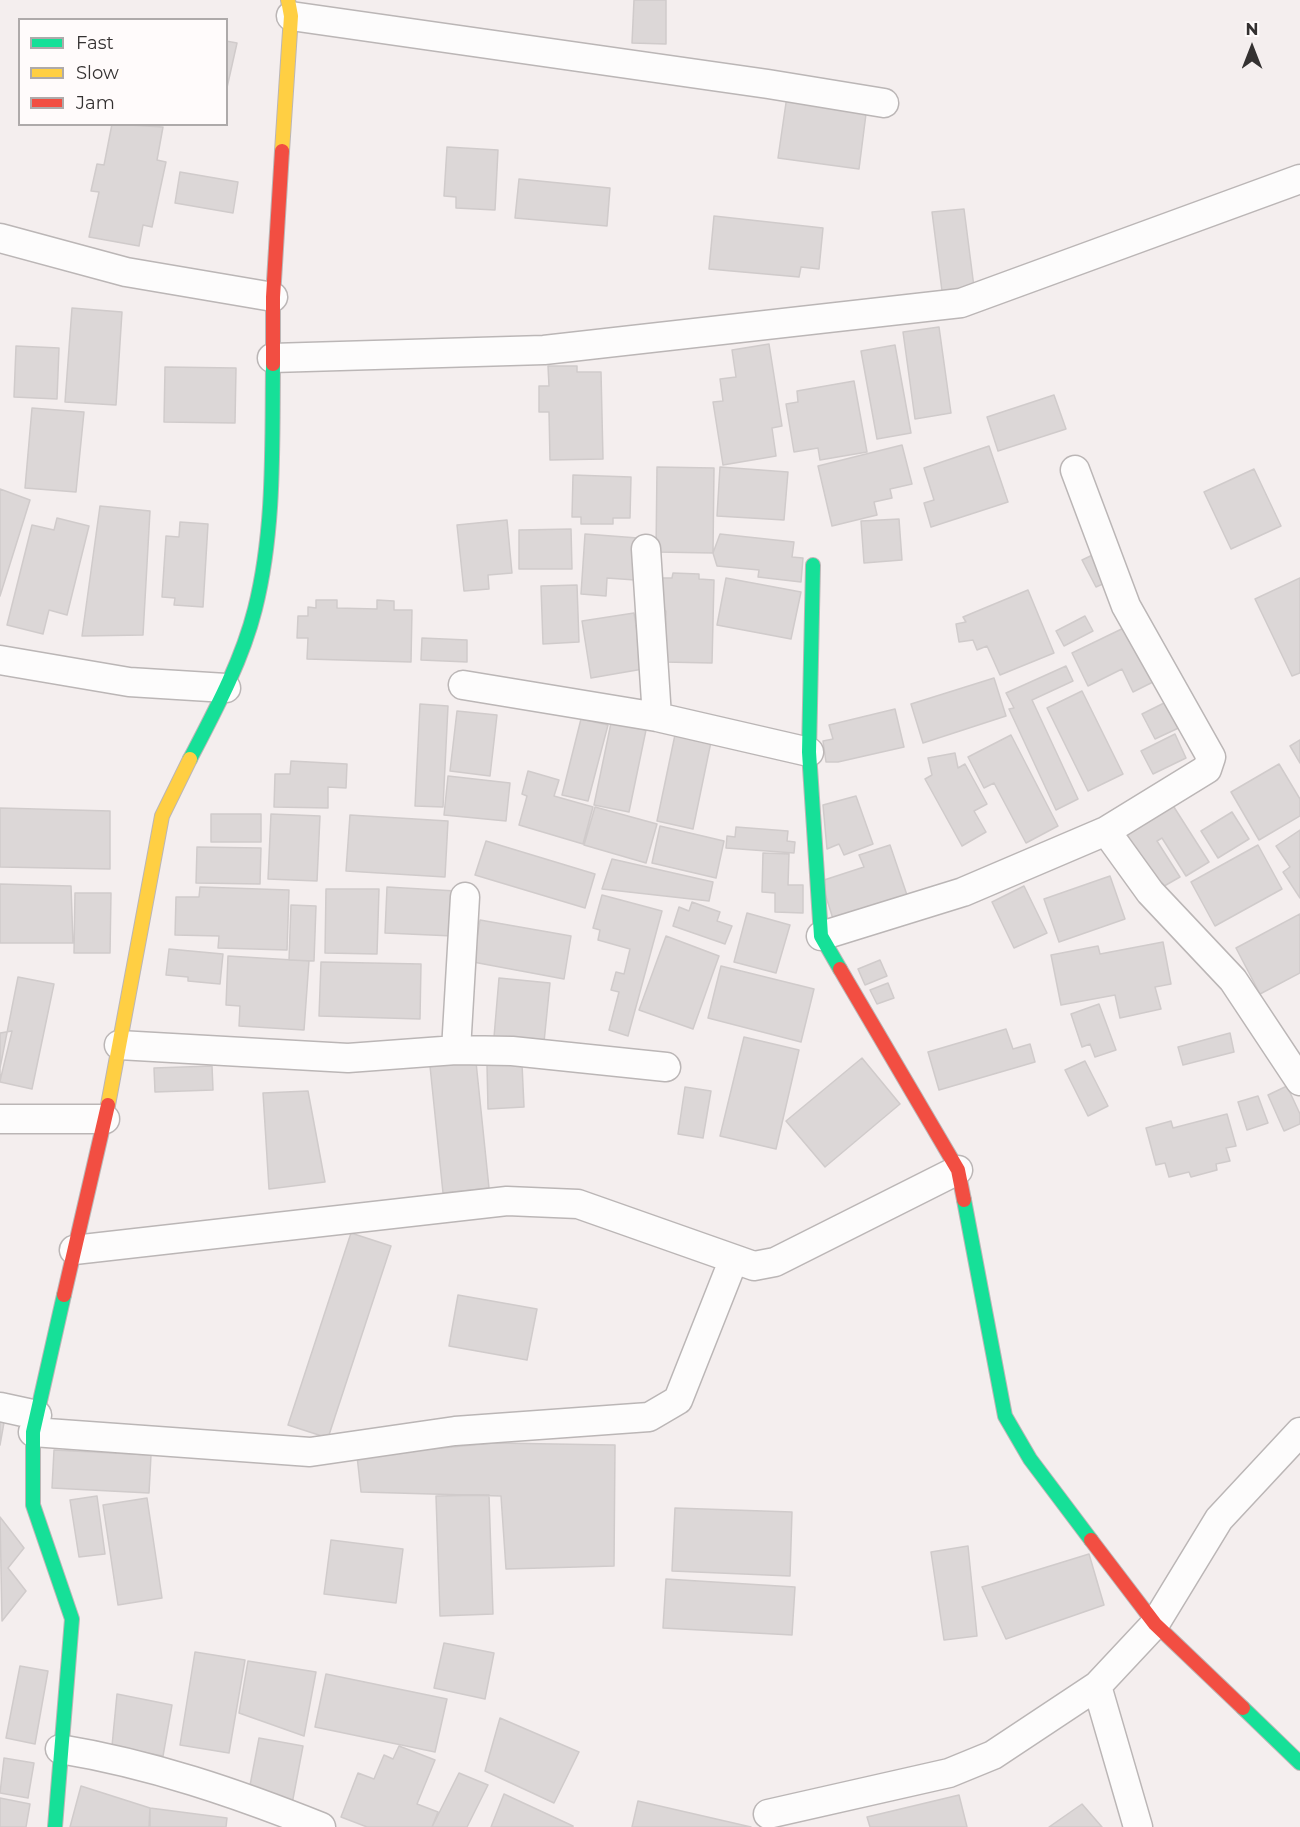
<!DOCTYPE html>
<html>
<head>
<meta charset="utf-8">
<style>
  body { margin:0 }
  #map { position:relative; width:1300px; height:1827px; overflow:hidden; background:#f4eeee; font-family:Montserrat,sans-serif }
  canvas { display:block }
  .legend { position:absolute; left:18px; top:18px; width:210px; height:108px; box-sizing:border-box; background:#fffbfb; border:2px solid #aeaaaa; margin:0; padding:8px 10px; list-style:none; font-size:18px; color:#343131 }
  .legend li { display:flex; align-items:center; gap:12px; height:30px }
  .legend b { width:30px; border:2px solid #aeaaaa }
  .north { position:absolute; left:1222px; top:18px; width:60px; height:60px; -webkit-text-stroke:4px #fffbfb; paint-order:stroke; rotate:0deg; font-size:16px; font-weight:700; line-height:24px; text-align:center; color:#343131 }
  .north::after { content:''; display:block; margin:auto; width:21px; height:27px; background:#343131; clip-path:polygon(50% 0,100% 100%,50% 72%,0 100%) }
</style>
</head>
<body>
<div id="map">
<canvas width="1300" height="1827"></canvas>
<ul class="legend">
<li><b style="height:8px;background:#16e098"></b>Fast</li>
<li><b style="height:8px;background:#ffcf43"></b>Slow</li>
<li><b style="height:8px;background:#f24e42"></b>Jam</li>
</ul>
<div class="north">N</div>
</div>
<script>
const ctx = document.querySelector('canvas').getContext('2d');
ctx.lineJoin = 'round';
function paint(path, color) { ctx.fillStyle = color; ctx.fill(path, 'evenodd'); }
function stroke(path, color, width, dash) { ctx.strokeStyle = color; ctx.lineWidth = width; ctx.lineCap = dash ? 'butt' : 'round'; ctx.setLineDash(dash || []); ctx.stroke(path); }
const building = new Path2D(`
  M634 0H666V44L632 43Z
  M226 41 237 43 226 92Z
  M787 96 867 106 859 169 778 158Z
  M112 124 163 127 157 160 166 162 152 227 143 225 139 246 89 237 99 192 91 191 97 164 104 165Z
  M447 147 498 150 495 210 456 208V197L444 196Z
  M180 172 238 182 233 213 175 203Z
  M519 179 610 188 607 226 515 218Z
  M964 209 974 287 942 291 932 212Z
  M714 216 823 228 819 269 801 267 799 277 709 269Z
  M72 308 122 312 116 405 65 402Z
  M939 327 951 413 915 419 903 332Z
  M769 344 782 426 772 428 776 456 723 465 713 402 723 401 720 379 736 377 732 350Z
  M895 345 911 433 877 439 861 351Z
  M16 346 59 348 57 399 14 397Z
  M548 366H577V372H601L603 459 550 460 549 412H539V386H549Z
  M165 367 236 368 235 423 164 422Z
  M854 381 867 452 820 460 818 448 794 452 786 404 798 402 797 391Z
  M1054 395 1066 429 998 451 987 417Z
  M32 408 84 412 76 492 25 488Z
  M902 445 912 484 890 489 892 498 874 502 877 515 832 526 818 466Z
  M989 446 1008 502 931 527 924 503 934 500 924 468Z
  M657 467 714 468 713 553 656 552Z
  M720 467 788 472 784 520 717 516Z
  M1254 469 1281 526 1231 549 1204 492Z
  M573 475 631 477 630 518H613V524H581V517H572Z
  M0 489 30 500 0 596Z
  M100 506 150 511 143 635 82 636Z
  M57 518 89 526 67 615 49 610 43 634 7 625 32 525 54 530Z
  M899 519 902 560 864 563 861 521Z
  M507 520 512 573 488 575 489 589 464 591 457 525Z
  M180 522 208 524 203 607 174 605 175 598 162 597 166 536 179 537Z
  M571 529 572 569H519V530Z
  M585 534 638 538 635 580 607 578 606 596 581 594Z
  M720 534 794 542 792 557 803 558 801 582 758 577 759 570 717 566 713 553Z
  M1101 551 1114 579 1096 587 1082 560Z
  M673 573 699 574V579L714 580 712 663 664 662 666 611H661L662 578H672Z
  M726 578 801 592 791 639 717 625Z
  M1300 578V673L1292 676 1255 599Z
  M577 585 579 642 543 644 541 586Z
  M1028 590 1054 653 1000 675 987 646 977 650 973 640 959 642 956 624 966 622 963 617Z
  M316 600H337V608L377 609V600L394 601V610H412L411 662 307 659 308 638H297L298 616H308V607L316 608Z
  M634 613 643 669 591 678 582 621Z
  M1085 616 1093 631 1064 646 1056 631Z
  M1134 623 1161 678 1133 692 1122 669 1088 686 1072 653Z
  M422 638 467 640V662L421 660Z
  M1066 666 1073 681 1032 700 1078 799 1056 810 1009 709 1014 708 1006 693Z
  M994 678 1006 716 923 743 911 704Z
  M1082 691 1123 774 1088 791 1047 708Z
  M1172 699 1185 725 1155 739 1142 714Z
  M420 704 448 706 443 807 415 806Z
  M895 709 904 747 838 762H826L823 741 833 739 829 725Z
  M457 711 497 715 490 776 450 771Z
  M581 719 608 725 588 801 562 795Z
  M611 723 646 730 629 812 594 805Z
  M676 730 712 737 693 829 657 821Z
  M1175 734 1186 758 1153 774 1141 751Z
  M1011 735 1058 826 1026 843 994 783 984 788 968 757Z
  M1300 740V763L1290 746Z
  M955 753 958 768 965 764 987 804 974 811 986 832 962 846 925 779 932 775 928 758Z
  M291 761 347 764 346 788 328 787V808L274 807 275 774H290Z
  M1279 764 1300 799V816L1259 840 1231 792Z
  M528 771 559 780 554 796 593 807 583 844 519 825 527 796 522 794Z
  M448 776 510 783 506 821 444 815Z
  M856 796 873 844 844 855 839 844 827 849 823 805Z
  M1172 804 1209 862 1186 876 1162 838 1157 841 1180 877 1159 889 1124 834Z
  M595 807 657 824 646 863 584 845Z
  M0 808 110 811V869L0 867Z
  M1232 812 1249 839 1218 858 1201 831Z
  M211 814H261V842H211Z
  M271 814 320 816 317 881 268 879Z
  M350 815 448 821 445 877 346 871Z
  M660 826 724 841 716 878 652 863Z
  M736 827 788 831 787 841 795 842 794 853 726 848 727 836 735 837Z
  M1300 830V898L1283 872 1290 867 1276 846Z
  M486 841 595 874 585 908 475 875Z
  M890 845 908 898 834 922 821 881 864 867 859 855Z
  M1258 845 1282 889 1215 926 1191 882Z
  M197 847 261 848 260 884 196 883Z
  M763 853 789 854 788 885H803V913L775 912V893L762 892Z
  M612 859 713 882 709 901 602 889Z
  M1110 876 1125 919 1059 942 1044 899Z
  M0 884 71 886 73 943H0Z
  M1024 886 1047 933 1014 948 992 902Z
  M200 887 289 890 287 950 218 948 219 936 175 935 176 897H199Z
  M387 887 456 891 453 936 385 933Z
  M326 889H379L377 954 325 953Z
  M75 893H111L110 953H74Z
  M602 895 662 911 628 1036 609 1030 619 992 611 990 616 972 624 974 630 949 598 940 600 930 593 928Z
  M692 902 720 912 717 921 732 926 725 944 673 926 679 907 689 911Z
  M291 905 316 906 314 961 289 960Z
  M747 913 790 925 776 973 734 962Z
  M1300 914V973L1260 994 1236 948Z
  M480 920 571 936 564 979 473 962Z
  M666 936 719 956 693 1029 639 1010Z
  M1163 942 1171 984 1155 987 1161 1009 1120 1018 1115 995 1061 1005 1051 955 1098 946 1100 954Z
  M169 949 223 954 220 984 188 981V977L166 975Z
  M228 956 309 961 304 1030 239 1026 240 1006 226 1005Z
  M880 960 887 976 865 985 858 969Z
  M321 962 421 964 420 1019 319 1016Z
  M721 966 814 989 801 1042 708 1018Z
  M18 977 54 984 32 1089 0 1082V1068Z
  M499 978 550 983 544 1042 494 1037Z
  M888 983 894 998 877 1004 870 990Z
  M1099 1004 1116 1050 1095 1057 1090 1044 1082 1047 1071 1014Z
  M1006 1029 1013 1049 1030 1044 1035 1062 939 1090 928 1052Z
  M12 1031 0 1081V1033Z
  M1230 1033 1234 1052 1183 1065 1178 1047Z
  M744 1037 799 1050 776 1149 720 1136Z
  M862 1058 900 1104 825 1167 786 1121Z
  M1085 1061 1108 1106 1088 1116 1065 1070Z
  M476 1062 489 1188 443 1193 430 1066Z
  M522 1064 524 1107 488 1109 487 1065Z
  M212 1066 213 1090 155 1092 154 1068Z
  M1287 1086 1300 1114V1124L1284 1131 1268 1095Z
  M685 1087 711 1091 703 1138 678 1134Z
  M308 1091 325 1182 269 1189 263 1093Z
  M1258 1096 1268 1123 1247 1130 1238 1102Z
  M1227 1114 1236 1146 1226 1148 1230 1161 1216 1164 1217 1170 1191 1177 1189 1172 1169 1177 1165 1163 1156 1165 1146 1128 1171 1121 1173 1128Z
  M351 1233 391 1246 328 1438 288 1425Z
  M458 1295 537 1309 527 1360 449 1346Z
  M0 1417H5L0 1445Z
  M494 1443 615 1445 614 1566 506 1569 501 1496 361 1492 357 1456Z
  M54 1450 151 1455 149 1493 52 1488Z
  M489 1495 493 1614 440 1616 436 1496Z
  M97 1496 105 1554 79 1557 70 1500Z
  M147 1498 162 1598 118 1605 103 1505Z
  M675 1508 792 1512 790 1576 672 1571Z
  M0 1517 24 1548 8 1568 26 1591 2 1621Z
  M331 1540 403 1549 396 1603 324 1594Z
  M968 1546 977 1636 944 1640 931 1552Z
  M1089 1554 1104 1605 1006 1639 982 1587Z
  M666 1579 795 1587 792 1635 663 1628Z
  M444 1643 494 1653 485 1699 434 1688Z
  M195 1652 245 1660 229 1753 180 1745Z
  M248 1661 316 1672 304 1736 239 1713Z
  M20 1666 48 1671 35 1744 6 1738Z
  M326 1674 447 1699 435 1752 315 1727Z
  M117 1694 172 1705 163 1756 112 1746Z
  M500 1718 579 1752 554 1803 485 1771Z
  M259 1738 303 1746 292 1804 248 1796Z
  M399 1746 435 1760 417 1804 438 1812 432 1827H367L341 1817 358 1773 374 1779 384 1755 393 1759Z
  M4 1758 34 1763 28 1798 0 1793Z
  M459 1773 488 1785 467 1827H432Z
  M81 1786 150 1808 149 1827H70Z
  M504 1794 573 1826V1827H491Z
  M959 1795 967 1827H870L867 1817Z
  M0 1798 30 1804 26 1827H0Z
  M638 1801 751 1827H632Z
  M1082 1804 1102 1827H1049Z
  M150 1808 227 1818 226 1827H150Z`);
paint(building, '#dcd7d7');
stroke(building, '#d0cbcb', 1.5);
const street = new Path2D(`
  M291 16 768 84 884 103
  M0 238 126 272 273 297
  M272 358 544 350 961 303 1300 179
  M646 549 657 717
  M0 660 129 682 226 688
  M463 685 657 717 809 752
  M1106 831 1150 892 1233 980 1300 1081
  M821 936 963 892 1106 831 1207 769 1211 757 1126 606 1075 470
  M119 1045 348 1058 456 1050 512 1051 666 1067
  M456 1050 465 897
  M0 1119H105
  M74 1250 507 1201 578 1204 754 1266 775 1262 958 1170
  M0 1407 37 1415
  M33 1432 310 1452 455 1431 649 1417 678 1400 733 1261
  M1097 1686 1138 1827
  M60 1749C151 1764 236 1793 321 1827
  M768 1814 949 1773 993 1755 1097 1686 1155 1624 1219 1519 1300 1432`);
const fast = new Path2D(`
  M813 565 809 752 821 936 840 969
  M190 759C215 711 242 661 255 609 275 530 272 445 273 364
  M964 1200 1005 1416 1030 1459 1091 1540
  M1243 1708 1300 1763
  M55 1827 72 1619 33 1505V1432L64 1295`);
const slow = new Path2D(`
  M282 151 291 16 288 0
  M108 1105 162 816 190 759`);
const jam = new Path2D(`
  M273 364V297L282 151
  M840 969 958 1170 964 1200
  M64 1295 108 1105
  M1091 1540 1155 1624 1243 1708`);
stroke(street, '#bbb6b6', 31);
stroke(fast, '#bbb6b6', 16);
stroke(slow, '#bbb6b6', 16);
stroke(jam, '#bbb6b6', 16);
stroke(street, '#fdfcfc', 28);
stroke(fast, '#16e098', 14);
stroke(slow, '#ffcf43', 14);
stroke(jam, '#f24e42', 14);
</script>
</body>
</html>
